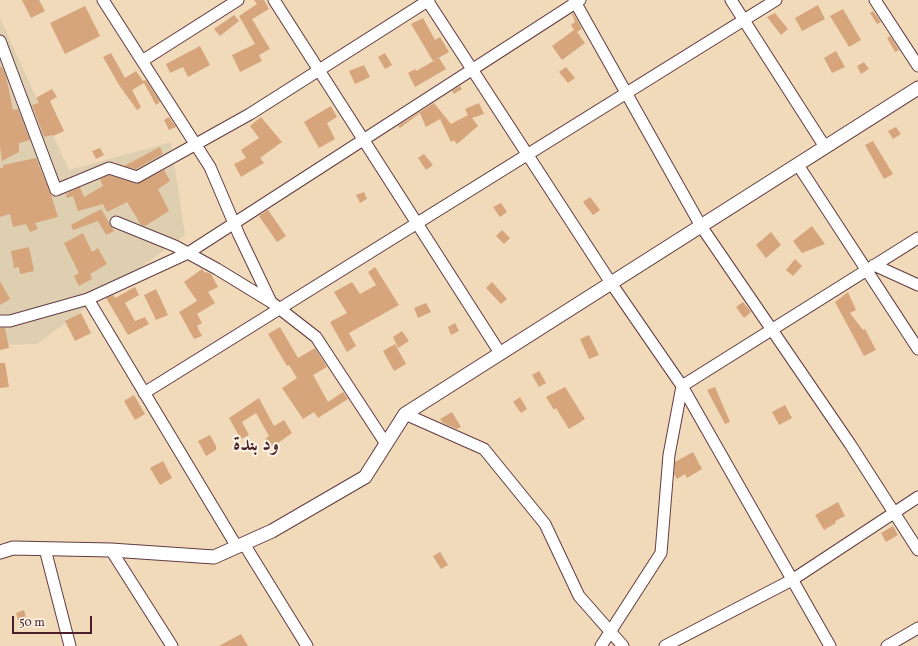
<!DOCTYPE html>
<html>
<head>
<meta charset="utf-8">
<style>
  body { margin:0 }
  #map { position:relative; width:918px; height:646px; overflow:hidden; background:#f1daba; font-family:Vollkorn,serif }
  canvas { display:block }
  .scale { position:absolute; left:12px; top:616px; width:80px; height:18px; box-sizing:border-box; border:2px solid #4a1f2b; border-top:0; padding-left:5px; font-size:12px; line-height:14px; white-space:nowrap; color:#4a1f2b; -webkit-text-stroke:3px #fcf5e5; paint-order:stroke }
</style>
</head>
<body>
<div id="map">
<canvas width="918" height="646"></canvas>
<div class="scale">50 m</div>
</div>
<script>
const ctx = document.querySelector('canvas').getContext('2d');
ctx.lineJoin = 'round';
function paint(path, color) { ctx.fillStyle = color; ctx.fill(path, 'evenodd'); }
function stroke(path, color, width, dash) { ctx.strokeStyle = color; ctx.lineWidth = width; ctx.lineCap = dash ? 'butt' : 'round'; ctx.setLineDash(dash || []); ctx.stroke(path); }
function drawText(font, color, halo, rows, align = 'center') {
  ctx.font = font + ' Vollkorn,Amiri,serif'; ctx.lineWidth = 4; ctx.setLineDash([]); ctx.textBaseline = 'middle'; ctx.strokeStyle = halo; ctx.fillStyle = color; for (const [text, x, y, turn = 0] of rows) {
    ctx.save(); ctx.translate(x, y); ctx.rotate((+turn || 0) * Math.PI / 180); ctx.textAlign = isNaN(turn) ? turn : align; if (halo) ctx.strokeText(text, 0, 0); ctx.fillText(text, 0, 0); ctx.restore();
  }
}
paint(new Path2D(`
  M0 18 69 170 171 142 185 235 37 344 0 345Z`), '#decfb1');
paint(new Path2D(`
  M22 0H39L45 11 31 18Z
  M254 0H264L269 9 252 19 270 49 259 55 262 61 240 72 232 55 255 44 239 16 257 4Z
  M818 5 825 19 802 31 795 18Z
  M85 6 100 36 65 54 50 23Z
  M843 9 861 40 849 47 830 16Z
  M873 11 881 22 877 24 870 13Z
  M573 13 582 29 577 32 585 43 562 60 552 46 574 30 571 25 575 22 572 14Z
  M775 13 788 29 781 35 767 17Z
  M234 15 239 21 220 36 214 29Z
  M423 18 435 40 440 37 449 52 433 61 411 24Z
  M890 36 899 50 895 52 887 38Z
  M200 46 210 65 188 77 183 67 170 73 166 64Z
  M836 51 845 67 832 73 824 58Z
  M111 53 125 78 136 71 143 81 146 80 160 102 156 105 144 83 132 90 141 107 137 110 119 85 103 57Z
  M385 53 392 65 385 69 378 57Z
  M439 58 446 69 415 87 408 73 415 69 416 71Z
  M864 62 869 69 861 74 857 66Z
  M364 65 370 77 355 84 349 71Z
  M0 67H2L6 76 13 110 18 109 30 140 19 143V152L2 161 0 146Z
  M566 67 575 78 568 83 559 72Z
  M460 86 462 89 454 94 452 91Z
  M52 89 57 97 50 101 64 131 53 136 52 135 44 137 32 105 39 103 36 98Z
  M434 103 451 124 468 115 465 109 479 103 484 114 472 118 478 126 457 144 454 140 451 142 440 119 426 127 420 113 400 128 398 126Z
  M331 106 337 117 327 123 335 139 319 148 304 122Z
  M169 117 176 127 169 130 164 120Z
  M261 117 282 142 260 158 264 163 241 177 234 164 246 158 241 150 259 138 250 126Z
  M896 127 901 134 893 139 888 131Z
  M873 141 893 174 884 179 865 145Z
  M160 147 163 154 136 169 124 166Z
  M100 148 104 155 96 159 92 151Z
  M424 154 433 165 426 170 418 158Z
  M36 158 51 195 58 217 35 223 38 229 30 232 26 224 13 227 10 214 0 217V168H3V165Z
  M164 170 170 181 158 189 169 211 145 226 141 225 127 202 107 212 103 204 78 211 73 196 67 198 66 194 80 187 84 197 103 186 100 179 109 175 137 184Z
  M364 192 367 199 360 203 356 195Z
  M590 197 600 210 593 215 583 202Z
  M501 203 507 212 500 217 493 207Z
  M101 209 114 231 106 235 98 221 73 230 71 225Z
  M268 210 286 236 277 242 259 216Z
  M812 226 825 244 802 253 793 241Z
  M502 230 510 238 504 244 496 236Z
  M771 232 781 245 766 258 756 245Z
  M83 233 92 252 98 248 107 264 90 274 92 279 79 286 74 276 79 273 64 243Z
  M29 247 34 271 20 274 19 267 14 268 11 251Z
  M795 259 802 266 793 276 786 270Z
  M375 267 399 305 349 333 356 346 347 352 330 322 347 313 334 292 352 282 360 294 376 285 368 272Z
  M202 269 205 273 207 272 211 274 218 287 208 292 215 303 197 314 202 323 197 326 202 336 194 339 179 312 197 301 184 282Z
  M0 281 10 299 0 305Z
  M492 282 507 299 501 304 486 288Z
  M135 287 139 295 125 303 135 321 145 317 149 324 128 335 106 298 113 295 115 298Z
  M156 289 168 315 156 320 144 295Z
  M848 292 856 310 850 313 863 330 865 329 876 350 864 356 835 302Z
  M743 302 751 312 744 318 736 307Z
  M426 303 431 312 418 318 414 308Z
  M81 313 91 333 75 341 65 321Z
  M455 323 459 331 451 335 448 327Z
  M280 327 298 358 315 348 327 367 313 375 328 402 343 392 348 399 318 418 314 412 303 419 282 388 297 378 289 365 287 366 268 334Z
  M0 328H5L9 348 0 350Z
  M402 331 409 341 398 348 393 337Z
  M589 335 599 355 589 359 580 339Z
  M395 344 406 364 394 371 383 351Z
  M0 363H5L9 387 0 388Z
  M539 371 546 383 539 387 532 375Z
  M565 387 585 419 569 429 556 408 554 410 546 397Z
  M715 387 730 422 725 424 707 390Z
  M134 395 145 414 135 420 124 401Z
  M520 397 527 409 521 413 513 402Z
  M259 398 274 426 284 420 292 433 271 448 265 439 269 436 256 413 242 422 249 435 241 439 229 418Z
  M785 405 792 418 779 425 772 412Z
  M452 412 461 427 457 429 443 423 440 419Z
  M210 435 216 446V450L206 456 198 441Z
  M693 452 702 469 687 478 685 474 677 479 674 474 675 462Z
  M163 461 172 478 160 485 150 468Z
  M838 502 845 516 835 521 836 523 824 530 815 515Z
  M893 526 898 535 886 542 881 533Z
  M440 552 448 565 441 569 433 556Z
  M24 610 28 624 20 626 16 613Z
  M241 634 248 646H219Z`), '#d6a57c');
const minor = new Path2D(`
  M103 0 210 167 239 235 271 302
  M274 0 500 353
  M427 0 611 283 682 386 830 646
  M574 0 701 226 850 444 918 550
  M731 0 825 147
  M875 0 918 66
  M0 41 56 190 109 168 137 177 250 114 429 0
  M142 61 238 0
  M798 165 918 349
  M116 222 175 246 217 269 271 302 316 337 386 444
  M874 265 918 285
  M88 299 237 547
  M0 321H10L88 299 188 253 580 0
  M144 393 776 0
  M405 414 484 449 545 524 579 596 623 646
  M244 544 307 646
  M45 549 70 646
  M111 550 172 646
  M601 646 661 553 669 455 682 386 918 238
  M665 646 792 580 918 497
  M887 646 918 628`);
const tertiary = new Path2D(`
  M0 552 13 548 111 550 214 557 272 531 365 477 405 414 918 88`);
stroke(minor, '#633b40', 13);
stroke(tertiary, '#633b40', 15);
stroke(minor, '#fff', 11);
stroke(tertiary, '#fff', 13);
drawText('bold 20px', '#4a1f2b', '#fcf5e5', [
  ["ود بندة",256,446]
]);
</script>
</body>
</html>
